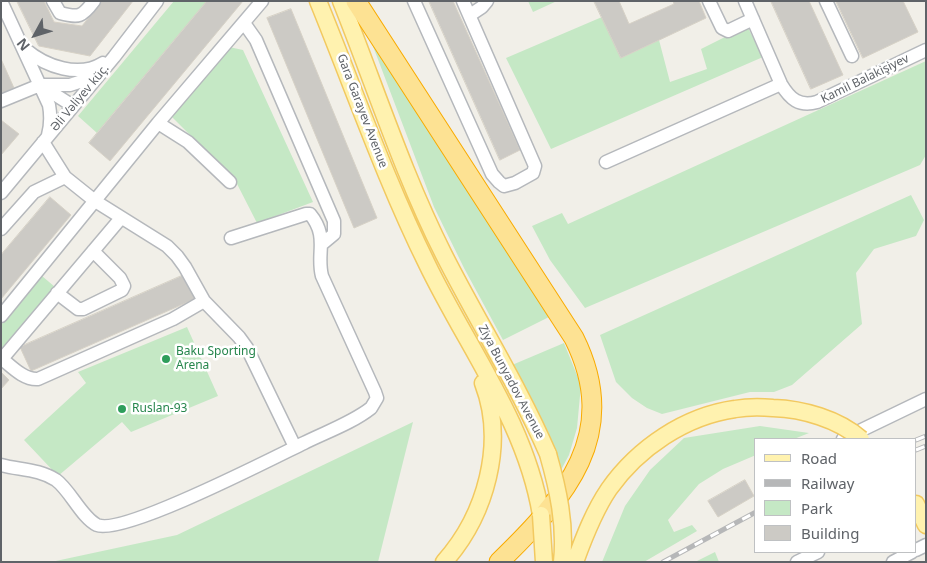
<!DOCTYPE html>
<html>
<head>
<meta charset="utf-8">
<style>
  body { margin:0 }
  #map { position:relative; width:927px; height:563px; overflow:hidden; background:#f1efe8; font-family:"Noto Sans",sans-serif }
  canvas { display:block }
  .frame { position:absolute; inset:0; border:2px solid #5f6368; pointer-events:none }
  .legend { position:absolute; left:754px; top:438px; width:162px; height:115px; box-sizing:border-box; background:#fff; border:1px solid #bfc1c3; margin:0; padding:6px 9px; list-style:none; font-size:15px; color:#5f6368 }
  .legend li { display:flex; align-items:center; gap:10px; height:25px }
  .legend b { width:25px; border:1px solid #bfc1c3 }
  .north { position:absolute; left:10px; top:10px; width:50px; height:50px; -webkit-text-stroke:4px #fff; paint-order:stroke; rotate:231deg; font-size:14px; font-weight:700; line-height:20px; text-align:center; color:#5f6368 }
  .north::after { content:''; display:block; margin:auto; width:18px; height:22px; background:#5f6368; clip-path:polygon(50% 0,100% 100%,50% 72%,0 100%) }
</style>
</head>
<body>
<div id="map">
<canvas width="927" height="563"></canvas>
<div class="frame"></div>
<ul class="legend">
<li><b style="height:6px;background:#fff2af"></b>Road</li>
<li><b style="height:6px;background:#b6b7b8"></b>Railway</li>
<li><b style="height:14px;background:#c5e8c5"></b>Park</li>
<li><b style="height:14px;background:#cccac5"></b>Building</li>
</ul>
<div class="north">N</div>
</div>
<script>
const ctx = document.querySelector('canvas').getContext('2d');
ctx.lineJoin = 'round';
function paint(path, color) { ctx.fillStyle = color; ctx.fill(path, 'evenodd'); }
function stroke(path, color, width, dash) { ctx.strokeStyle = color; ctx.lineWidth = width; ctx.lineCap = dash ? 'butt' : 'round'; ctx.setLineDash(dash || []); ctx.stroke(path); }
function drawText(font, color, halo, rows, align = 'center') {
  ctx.font = font + ' "Noto Sans",sans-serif'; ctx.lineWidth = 5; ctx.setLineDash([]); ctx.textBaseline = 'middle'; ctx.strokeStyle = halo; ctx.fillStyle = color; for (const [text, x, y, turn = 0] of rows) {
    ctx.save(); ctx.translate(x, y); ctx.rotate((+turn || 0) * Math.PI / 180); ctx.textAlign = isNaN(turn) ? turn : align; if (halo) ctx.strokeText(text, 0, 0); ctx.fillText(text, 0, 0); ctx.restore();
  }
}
paint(new Path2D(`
  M174 1H207L97 133 78 116Z
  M528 1H557L533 12Z
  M602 17 621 58 659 40 670 82 707 69 701 49 747 26 763 57 551 149 506 58Z
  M371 41 551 316 503 340 464 268 434 207Z
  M229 47 243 50 313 202 257 223 235 180 172 117Z
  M926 61V155L920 165 585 308 550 260 532 226 562 213 568 224Z
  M911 195 924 220 916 236 874 249 856 273 862 324 792 385 774 392H750L662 414 647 408 632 398 616 382 600 335Z
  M42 276 55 287 2 348 1 325Z
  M187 327 218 396 131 432 122 422 58 476 24 440 86 383 78 372Z
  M564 343 581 385 577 428 569 455 561 470 548 432 512 365Z
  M413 422 378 562H51L177 535Z
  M760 426 809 433 794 439H756V455L723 469 699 484 668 520 674 532 692 525 697 531 644 562H602L625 506 650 470 684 438Z
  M715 552 719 562H695Z`), '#c5e8c5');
const building = new Path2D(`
  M17 1H44L54 22 82 26 102 1H133L90 56 39 46Z
  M207 1H243L110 161 89 143Z
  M429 1H453L520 150 500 160Z
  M594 1H619L629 24 674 4 673 1H699L706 18 621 58Z
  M771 1H809L843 75 811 89Z
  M836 1H903L918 32 863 58Z
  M291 9 377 218 354 228 267 18Z
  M1 59 14 88 1 94Z
  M1 120 19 134 1 155Z
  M50 197 71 215 1 299V255Z
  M186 274 197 298 31 371 20 347Z
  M1 372 9 380 1 389Z
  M745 480 754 496 718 517 708 501Z`);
paint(building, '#cccac5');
stroke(building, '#d6d1c6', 1);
const minor = new Path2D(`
  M1 1 49 105C51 116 51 124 48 135
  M53 1 60 13C79 18 82 17 94 1
  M414 1 492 174 499 182 504 186 515 183 533 173 535 166 463 1
  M709 1 722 28 728 31 753 19
  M745 1 781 84C790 99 799 107 817 102L926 50
  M826 1 852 56
  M470 15 482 7 487 1
  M244 23 256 40 334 221V234L322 244
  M25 49C46 67 79 78 103 63
  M40 85 73 106
  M1 101 40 85H70L97 76
  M158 123 188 142 230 182
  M43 142 65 177 95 201 167 246 177 256 185 267 204 301 239 337 247 348 295 447
  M606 162 781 84
  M1 193 114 57 157 1
  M1 229 34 192 65 177
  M57 293 78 309H83L122 290 124 286 120 278 93 251
  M1 316 158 123 262 1
  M1 358C12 367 24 380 38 379L173 319 204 301
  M2 359 121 218
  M843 439 926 399
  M1 465C20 470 39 469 56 480 70 490 82 518 97 525 122 536 273 458 304 443 326 432 352 423 371 408L377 398 375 392 322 276C316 253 329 237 310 214H306L231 238
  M916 550 926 545
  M797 562 818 552
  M893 562 912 552`);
const major = new Path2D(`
  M318 1C354 89 385 179 427 264 467 347 526 423 541 515
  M341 1C375 86 403 174 444 255 478 322 518 385 548 454
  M916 504 926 525
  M444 562C486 515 506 443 483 383`);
const highway = new Path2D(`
  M356 1 574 338C622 434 566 497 499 562`);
stroke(minor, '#b5b8bc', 15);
stroke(major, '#f2c960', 19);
stroke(highway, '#f9ab00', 21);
stroke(minor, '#fff', 12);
stroke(major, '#fff2af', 16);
stroke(highway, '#fde293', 19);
const rail = new Path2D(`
  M916 440 926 436
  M916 450 926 446
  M663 562 756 512`);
stroke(rail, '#b6b7b8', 5);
stroke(rail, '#fff', 3, [9]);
const majorBridge = new Path2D(`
  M548 454C558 489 566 525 562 562
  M541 515 544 562
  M575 562C584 537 594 511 609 489 638 448 685 416 735 409 747 407 760 407 773 408 803 409 838 419 861 439`);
stroke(majorBridge, '#f2c960', 19, []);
stroke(majorBridge, '#fff2af', 16);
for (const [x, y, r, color] of [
  [166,359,5,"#2e9e5b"],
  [122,409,5,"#2e9e5b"]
]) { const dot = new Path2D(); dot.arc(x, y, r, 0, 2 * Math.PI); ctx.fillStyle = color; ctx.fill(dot); stroke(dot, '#fff', 2); }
drawText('12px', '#5f6368', '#fff', [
  ["Kamil Balakişiyev",865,79,-26],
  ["Əli Vəliyev küç.",80,98,-50],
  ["Gara Garayev Avenue",362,111,69],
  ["Ziya Bunyadov Avenue",511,382,62]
]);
drawText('12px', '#27864d', '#fff', [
  ["Baku Sporting",176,352],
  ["Arena",176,366],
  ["Ruslan-93",132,409]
], 'left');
</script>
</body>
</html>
